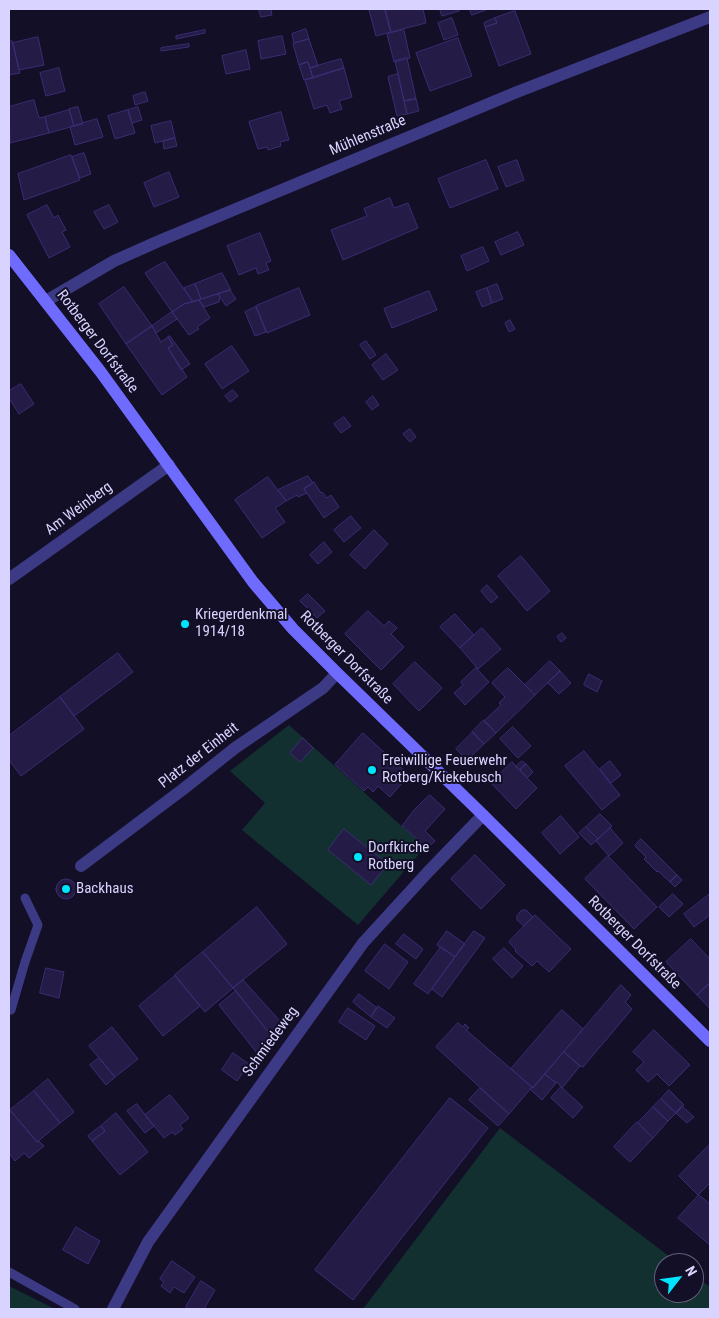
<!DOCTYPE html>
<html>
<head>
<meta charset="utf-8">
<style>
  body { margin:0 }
  #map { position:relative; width:719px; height:1318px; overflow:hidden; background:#130f26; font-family:"Roboto Condensed",sans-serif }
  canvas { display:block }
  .frame { position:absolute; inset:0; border:10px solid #d9d4ff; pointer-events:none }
  .north { position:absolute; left:654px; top:1253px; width:50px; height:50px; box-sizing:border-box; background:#130f26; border:1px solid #625e7d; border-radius:50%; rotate:60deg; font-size:14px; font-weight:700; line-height:20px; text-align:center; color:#d9d4ff }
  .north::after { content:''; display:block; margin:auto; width:18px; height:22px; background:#00e5ff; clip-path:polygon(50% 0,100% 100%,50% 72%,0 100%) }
</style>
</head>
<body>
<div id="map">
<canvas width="719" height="1318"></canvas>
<div class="frame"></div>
<div class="north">N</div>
</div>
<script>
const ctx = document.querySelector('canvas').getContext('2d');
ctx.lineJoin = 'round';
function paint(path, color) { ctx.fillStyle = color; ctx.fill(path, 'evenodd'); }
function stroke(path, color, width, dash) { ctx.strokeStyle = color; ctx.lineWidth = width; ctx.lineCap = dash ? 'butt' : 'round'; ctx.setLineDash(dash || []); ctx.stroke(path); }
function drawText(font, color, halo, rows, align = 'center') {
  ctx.font = font + ' "Roboto Condensed",sans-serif'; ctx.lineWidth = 4; ctx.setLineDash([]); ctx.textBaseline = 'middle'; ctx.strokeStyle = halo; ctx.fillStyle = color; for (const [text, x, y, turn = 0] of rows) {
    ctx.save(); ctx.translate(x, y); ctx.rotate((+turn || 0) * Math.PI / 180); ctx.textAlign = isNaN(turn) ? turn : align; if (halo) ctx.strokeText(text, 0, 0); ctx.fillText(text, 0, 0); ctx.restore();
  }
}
paint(new Path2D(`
  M289 725 425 847 358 925 242 830 265 803 230 771Z
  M500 1128 678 1263H664V1293H694V1275L710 1287V1309H363Z
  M9 1286 55 1309H9Z`), '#12302f');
const building = new Path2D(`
  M259 9H271L272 15 261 17Z
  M373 9H385L391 32 376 36 369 10Z
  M385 9H423L426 23 391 32Z
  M440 9H458L459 11 442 16Z
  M470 9H486V10L472 15Z
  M515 11 531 54 499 66 485 27 497 23 495 18Z
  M452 18 458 35 444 40 438 23Z
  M495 18 497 23 485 27 484 23Z
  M306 29 309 39 294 43 292 34Z
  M205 30V33L176 39V36Z
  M404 30 410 58 394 62 387 34Z
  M282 36 286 54 261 59 258 41Z
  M38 37 44 65 19 70 13 43Z
  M458 38 472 76 430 91 416 53Z
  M309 39 318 66 310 68 308 62 299 65 293 44Z
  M12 41 20 73 9 75V42Z
  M189 44V47L161 51V48Z
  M246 50 250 69 226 74 222 56Z
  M407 58 416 99 404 101 395 61Z
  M341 59 344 68 313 78 310 68Z
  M308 62 313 78 304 80 299 65Z
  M59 68 65 91 46 96 40 73Z
  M344 68 352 97 339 101 342 109 330 113 327 105 314 109 305 80Z
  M398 74 407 114 397 116 388 77Z
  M145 92 148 101 135 105 133 96Z
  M416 99 419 111 407 114 404 101Z
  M34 100 39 118 45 117 49 133 10 143 9 107Z
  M78 107 83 124 74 126 69 109Z
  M138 107 142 120 132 123 128 110Z
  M69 110 74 126 49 133 45 117Z
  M128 110 135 133 115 139 108 116Z
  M281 112 289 140 280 142 281 146 268 150 267 147 258 149 249 122Z
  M97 119 103 137 75 145 70 127Z
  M171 121 175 138 155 143 151 126Z
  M175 138 177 146 164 149 163 141Z
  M84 153 91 174 80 178 72 157Z
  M71 155 80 180 24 200 18 174Z
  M486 160 498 189 450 208 438 179Z
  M517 160 524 180 506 187 498 167Z
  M169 172 179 197 154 207 144 183Z
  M390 198 394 208 408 203 418 228 343 260 331 230 367 216 364 209Z
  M47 205 54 218 58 215 66 230 62 232 70 247 49 258 27 215Z
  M109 205 118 222 104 229 94 212Z
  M518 232 524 245 501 255 495 242Z
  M260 233 271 261 266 263 269 270 258 274 256 268 239 275 227 246Z
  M483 247 489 261 467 271 461 256Z
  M165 262 193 302 184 304 172 312 145 273 156 266Z
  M222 273 231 290 201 299 195 284Z
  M195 284 201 299 193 302 184 288Z
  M497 284 503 299 492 303 487 288Z
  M124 287 152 326 126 344 99 304Z
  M299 288 310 315 267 333 256 306Z
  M487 288 492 303 482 307 476 292Z
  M230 290 236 299 226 306 218 294Z
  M429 291 437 310 392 328 384 309Z
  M218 294 220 297 219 302 204 307 199 300Z
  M199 300 210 318 197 327 199 329 189 335 172 312 184 304Z
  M256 307 266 332 255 336 245 312Z
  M172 312 177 319 156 333 152 326Z
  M510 320 515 329 509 332 505 323Z
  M152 326 161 342 168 337 173 345 168 348 187 377 162 395 126 344Z
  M170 336 190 364 181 370 168 348 173 345 168 337Z
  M366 341 376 355 370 359 360 345Z
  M232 346 249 371 222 389 205 364Z
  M386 354 398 370 383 380 372 365Z
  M21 384 34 404 19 414 9 398V391Z
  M233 390 238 396 230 402 225 396Z
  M373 396 379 405 372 410 366 402Z
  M344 417 351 426 341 433 334 424Z
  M410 429 416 437 410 442 403 434Z
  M308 476 313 483 304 489 307 493 298 497 297 495 286 501 278 490Z
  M268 477 286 501 275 508 285 522 262 538 235 500Z
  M314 482 321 493 322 492 327 498 331 495 339 507 324 518 304 489Z
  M351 516 361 528 344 542 334 530Z
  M374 530 388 544 365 569 350 555Z
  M324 542 332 552 318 564 310 555Z
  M521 556 550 591 527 611 498 576Z
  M487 585 498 597 491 603 481 591Z
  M308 594 325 611 317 618 300 601Z
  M368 611 384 626 389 621 397 628 391 634 404 647 381 670 345 634Z
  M455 614 474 635 460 648 440 627Z
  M482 628 501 649 478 669 460 648Z
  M562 633 566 638 561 642 557 637Z
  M118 653 133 672 74 716 60 697Z
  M550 661 560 671 535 695 525 685Z
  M415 662 442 688 419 711 393 684Z
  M476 668 489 682 465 705 454 693 463 685 461 682Z
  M508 668 535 695 496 733 484 721 501 705 499 703 505 697 492 683Z
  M560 671 571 683 559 694 548 683Z
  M589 674 602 681 597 692 584 685Z
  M60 697 84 729 21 776 9 760V736Z
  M484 720 496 733 484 744 472 732Z
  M513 727 531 746 518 758 500 739Z
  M473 732 484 744 467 760 456 749Z
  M363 733 409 775 390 797 378 786 373 792 368 787 364 791 335 765Z
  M303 738 313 748 300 762 290 753Z
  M584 751 620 795 602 810 565 766Z
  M522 761 526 764 520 770 516 767Z
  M610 761 621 775 611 783 600 769Z
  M512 762 537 788 516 809 491 783Z
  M526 764 533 772 527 778 520 770Z
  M430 795 445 809 425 831 435 841 427 848 402 826 414 810Z
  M600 814 612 826 598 839 586 827Z
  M561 816 579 837 560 854 542 833Z
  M586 827 598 839 591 845 579 833Z
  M610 828 623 843 609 856 596 841Z
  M344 829 388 864 371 885 328 850Z
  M641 839 677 875 670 882 658 871 657 872 644 859 646 857 635 846Z
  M475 855 505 885 481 909 451 879Z
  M608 856 657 907 634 929 585 879Z
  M677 875 682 880 675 887 670 882Z
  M56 889a10 10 0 1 1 20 0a10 10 0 1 1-20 0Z
  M673 894 683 904 669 917 659 907Z
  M710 894V915L694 927 684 914Z
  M257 907 287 944 233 988 203 952Z
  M522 910H526L533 917 524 926 517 920V916Z
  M535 915 571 949 549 972 537 961 532 966 515 951 516 950 509 942Z
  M447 931 465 944 455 957 437 945Z
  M474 931 485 938 442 997 432 989Z
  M404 934 423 949 416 959 396 944Z
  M691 939 710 959V983L697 995 666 962Z
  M385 944 408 962 389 989 365 971Z
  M441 947 455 957 428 994 414 984Z
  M504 948 523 966 512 978 493 959Z
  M203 952 233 988 205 1012 175 975Z
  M46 968 64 972 59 998 40 993Z
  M175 976 200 1006 163 1036 139 1006Z
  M243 980 280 1021 270 1034 233 988Z
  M710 983V1009L697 995Z
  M621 985 631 995 625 1002 632 1009 583 1067 580 1066 564 1052Z
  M236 991 270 1034 257 1053 219 1005Z
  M359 994 377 1008 371 1017 353 1002Z
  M378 1006 395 1018 387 1028 371 1017Z
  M348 1008 375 1026 366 1040 339 1022Z
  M562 1010 583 1029 533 1088 511 1069Z
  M458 1023 463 1027 465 1024 469 1028 466 1030 532 1087 509 1114 436 1047Z
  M112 1027 138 1059 115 1077 89 1046Z
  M654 1030 690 1065 669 1086 657 1074 648 1082 636 1070 644 1062 633 1052Z
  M564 1052 580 1066 562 1088 557 1082 556 1083 545 1074Z
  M233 1053 249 1064 237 1081 222 1070Z
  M99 1058 115 1077 106 1085 90 1065Z
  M545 1074 556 1083 542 1100 531 1090Z
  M48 1079 74 1112 60 1123 34 1091Z
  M561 1087 583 1107 573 1118 551 1098Z
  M480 1088 509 1114 498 1126 469 1100Z
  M669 1090 684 1105 676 1113 661 1099Z
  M34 1091 60 1123 37 1142 10 1110Z
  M170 1095 189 1118 180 1125 183 1129 175 1135 172 1132 164 1138 145 1115Z
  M450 1098 488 1128 353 1300 315 1270Z
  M661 1099 676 1113 668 1121 653 1107Z
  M137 1104 154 1126 145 1133 127 1111Z
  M682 1106 694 1117 687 1123 676 1113Z
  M653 1107 668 1121 653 1138 638 1123Z
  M10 1110 37 1142 39 1141 44 1146 29 1158 24 1153 15 1161 9 1153V1111Z
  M116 1113 148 1152 120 1175 92 1141 105 1131 101 1126Z
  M637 1122 653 1138 630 1162 614 1147Z
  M101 1126 105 1131 92 1141 88 1136Z
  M710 1144V1183L698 1195 679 1176Z
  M699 1195 710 1204V1245L678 1218Z
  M76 1227 100 1241 88 1264 63 1250Z
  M172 1261 195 1277 184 1293 174 1287 170 1293 161 1286 164 1282 160 1279Z
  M201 1281 215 1290 204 1309H189L186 1307Z`);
paint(building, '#241b47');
stroke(building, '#3b2d73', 1);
stroke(new Path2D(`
  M11 1010 25 962 38 925 25 898
  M9 1272 75 1309`), '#3d3a85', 9);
stroke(new Path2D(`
  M46 301 114 261 159 241 517 92 710 17
  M9 579 169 465
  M81 866 182 790 235 748 323 688 337 673
  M113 1309 148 1242 363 943 428 872 483 815`), '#3d3a85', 12);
stroke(new Path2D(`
  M9 255 100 371 253 582 293 629 337 673 483 815 710 1041`), '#6f6bff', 12);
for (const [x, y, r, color] of [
  [185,624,5,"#00e5ff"],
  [372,770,5,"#00e5ff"],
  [358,857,5,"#00e5ff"],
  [66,889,5,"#00e5ff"]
]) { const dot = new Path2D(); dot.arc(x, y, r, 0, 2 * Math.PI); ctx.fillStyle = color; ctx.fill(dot); stroke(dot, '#130f26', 2); }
drawText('15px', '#d9d4ff', '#130f26', [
  ["Mühlenstraße",368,136,-23],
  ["Rotberger Dorfstraße",97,342,53],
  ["Am Weinberg",79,509,-36],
  ["Rotberger Dorfstraße",346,658,45],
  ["Platz der Einheit",199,756,-38],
  ["Rotberger Dorfstraße",634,943,45],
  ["Schmiedeweg",271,1042,-54]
]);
drawText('15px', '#d9d4ff', '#130f26', [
  ["Kriegerdenkmal",195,615],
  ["1914/18",195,632],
  ["Freiwillige Feuerwehr",382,761],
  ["Rotberg/Kiekebusch",382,778],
  ["Dorfkirche",368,848],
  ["Rotberg",368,865],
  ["Backhaus",76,889]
], 'left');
</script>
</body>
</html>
